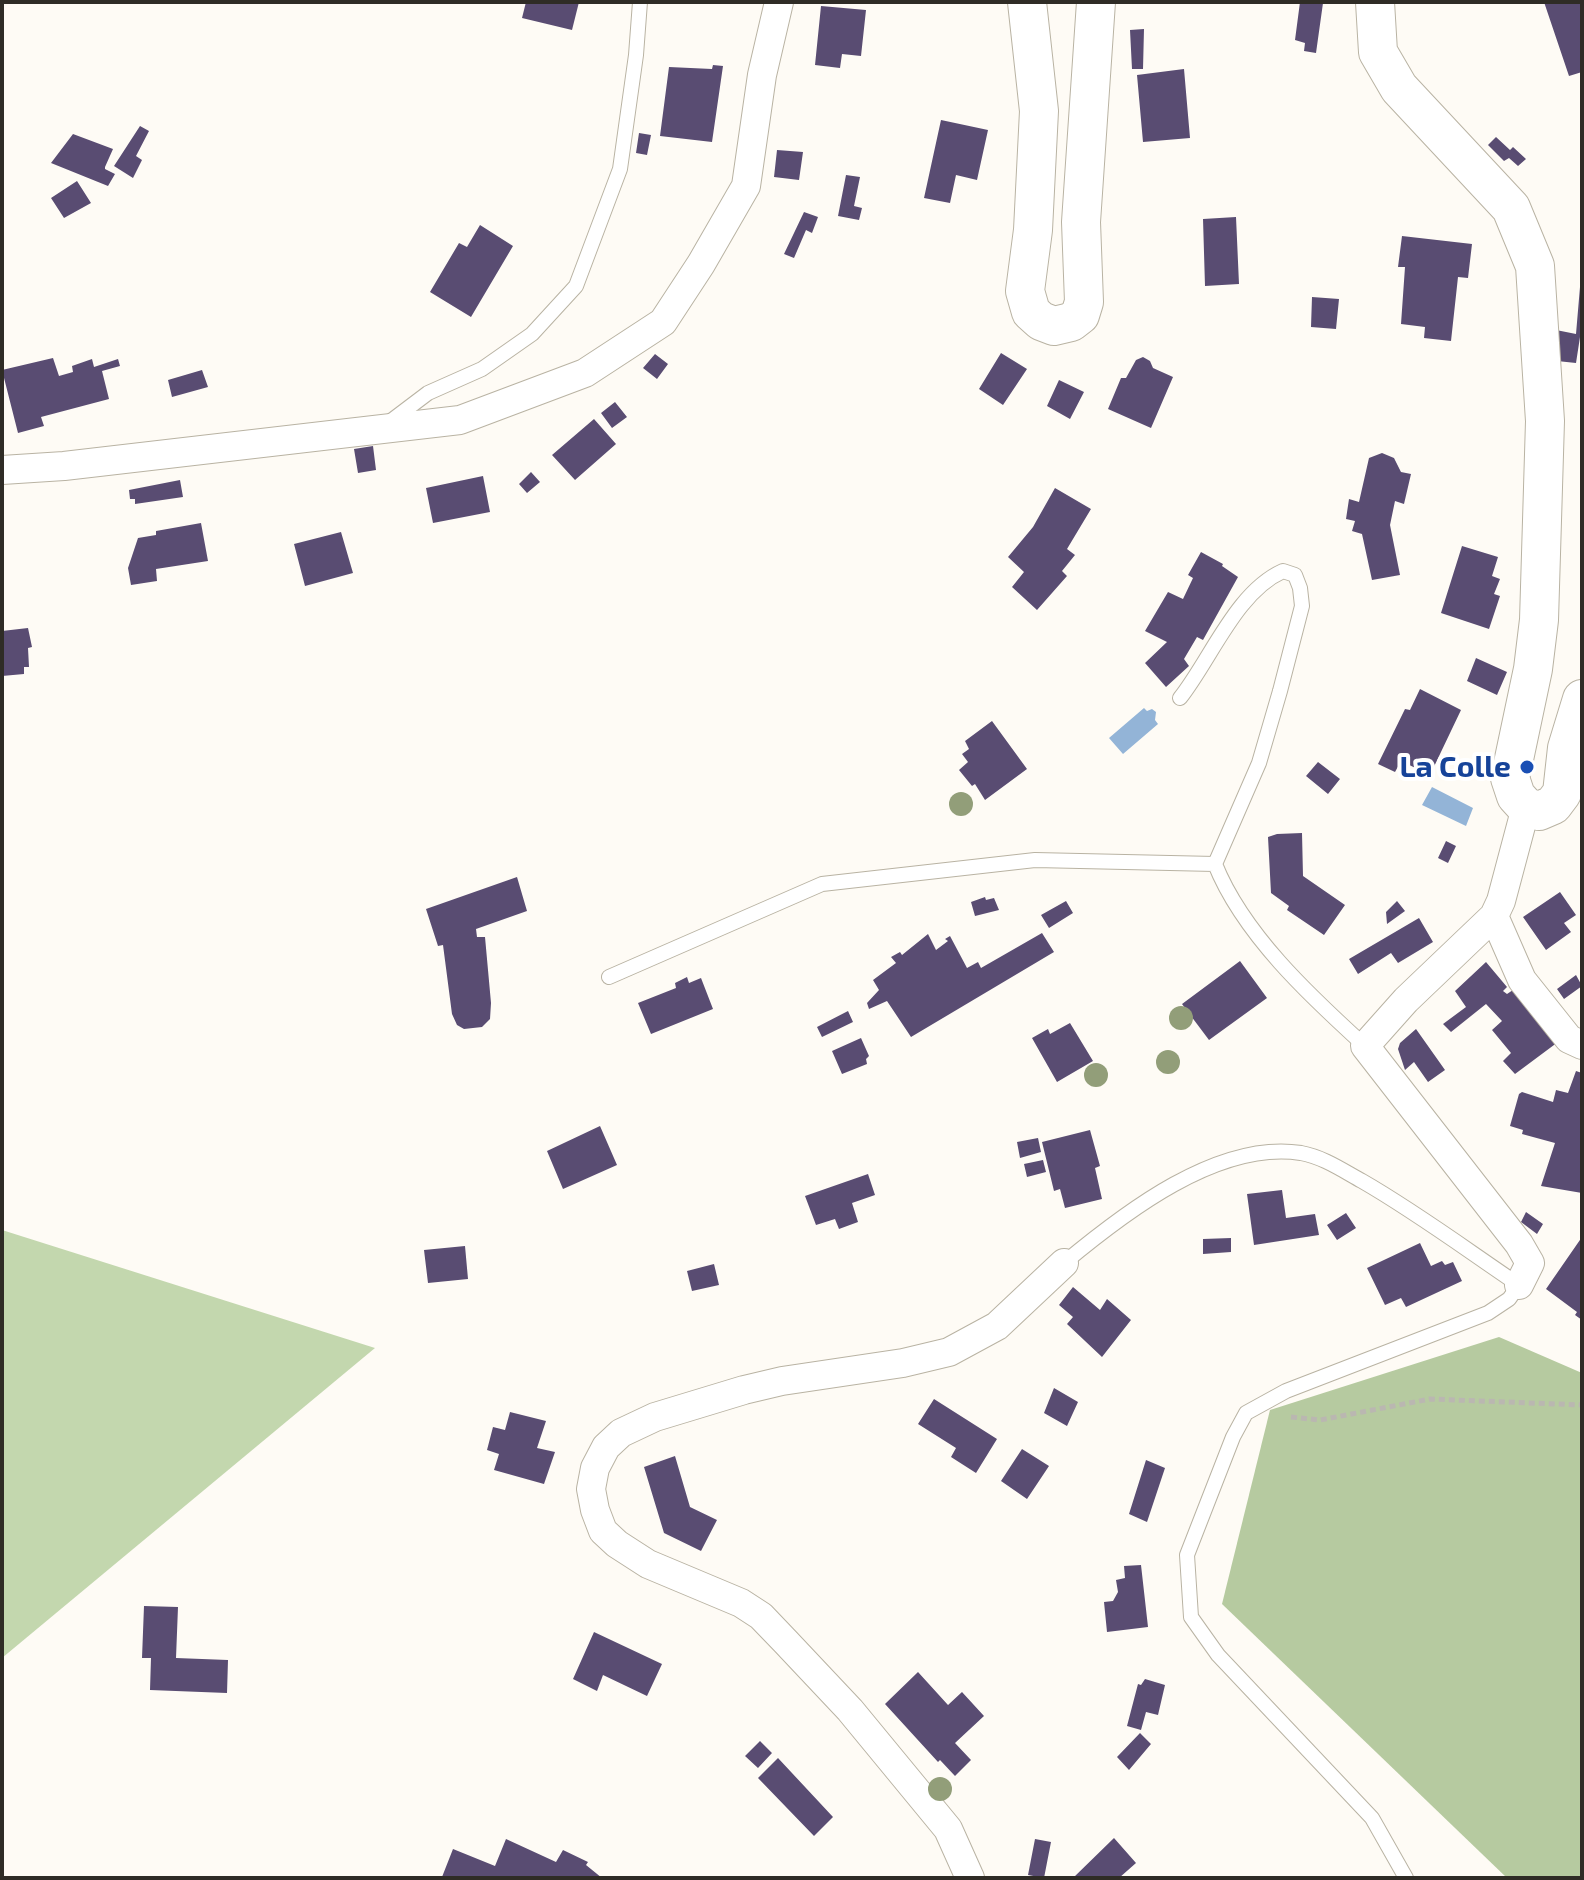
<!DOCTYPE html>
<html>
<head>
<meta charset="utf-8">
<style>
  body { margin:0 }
  #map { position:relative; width:1584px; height:1880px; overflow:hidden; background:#fefbf5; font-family:"Exo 2",sans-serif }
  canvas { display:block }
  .frame { position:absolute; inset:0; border:4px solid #2f2c26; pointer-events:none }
</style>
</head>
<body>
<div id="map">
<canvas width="1584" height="1880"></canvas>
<div class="frame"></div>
</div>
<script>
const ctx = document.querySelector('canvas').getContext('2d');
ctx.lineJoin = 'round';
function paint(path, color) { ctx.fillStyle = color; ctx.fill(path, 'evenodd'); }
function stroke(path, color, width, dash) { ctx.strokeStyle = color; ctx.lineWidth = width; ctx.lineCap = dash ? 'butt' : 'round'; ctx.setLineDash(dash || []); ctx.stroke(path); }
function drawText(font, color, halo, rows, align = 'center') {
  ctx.font = font + ' "Exo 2",sans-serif'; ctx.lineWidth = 8; ctx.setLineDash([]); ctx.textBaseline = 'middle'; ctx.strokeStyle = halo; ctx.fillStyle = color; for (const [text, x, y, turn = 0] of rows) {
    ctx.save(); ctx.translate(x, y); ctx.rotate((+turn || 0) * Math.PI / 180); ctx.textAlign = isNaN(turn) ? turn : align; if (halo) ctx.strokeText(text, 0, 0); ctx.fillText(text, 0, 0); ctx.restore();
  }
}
paint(new Path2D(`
  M2 1230 375 1348 2 1658Z`), '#c3d7ae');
paint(new Path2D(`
  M1499 1337 1582 1373V1878H1507L1222 1604 1270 1410Z`), '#b6caa0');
paint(new Path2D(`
  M1144 708 1147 711 1152 709 1156 712 1155 720 1158 724 1123 754 1109 738Z
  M1432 787 1473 808 1466 826 1422 805Z`), '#93b4d7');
paint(new Path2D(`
  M526 2H579L572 30 522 18Z
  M1300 2 1323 3 1316 53 1304 51 1305 43 1295 40Z
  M1544 2H1582V72L1569 76Z
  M821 6 866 10 861 56 842 54 840 68 815 65Z
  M1144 29 1143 69H1132L1130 30Z
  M713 65 723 66 712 142 660 136 669 67 712 69Z
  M1184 69 1190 138 1143 142 1137 75Z
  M941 120 988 130 977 180 956 175 950 203 924 198Z
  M140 126 149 131 136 156 142 160 133 178 114 166Z
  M639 133 651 135 647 155 636 153Z
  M73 134 113 149 105 167V169L115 174 108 186 51 163Z
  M1496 137 1510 150 1513 147 1526 159 1518 166 1509 158 1504 161 1488 145Z
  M777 150 803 152 799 180 774 177Z
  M846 175 860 177 854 206 862 208 859 220 838 216Z
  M77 181 91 203 64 218 51 198Z
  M804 212 818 217 812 233 806 230 794 258 784 254Z
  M1236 217 1239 284 1205 286 1203 219Z
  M480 225 513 246 471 317 430 292 459 243 467 247Z
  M1402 236 1472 244 1468 278 1458 277 1451 341 1424 338 1425 327 1401 324 1405 267H1398Z
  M1580 287 1582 338 1580 337 1576 363 1557 361 1556 330 1576 334Z
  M1312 297 1339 299 1336 329 1311 327Z
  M1001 353 1027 369 1003 405 979 389Z
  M655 354 668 364 657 379 643 368Z
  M1143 357 1150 361 1153 368 1173 377 1151 428 1108 409 1121 378H1126L1136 360Z
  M53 358 59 376 73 372 72 366 92 359 94 367 118 359 120 366 102 371 109 399 41 417 44 426 18 433 2 370Z
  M202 370 208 387 172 397 168 380Z
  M1059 380 1084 392 1070 419 1047 406Z
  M615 402 627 417 612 428 601 413Z
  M594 419 616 444 575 480 552 455Z
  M373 446 376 470 358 473 354 449Z
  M1382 453 1394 458 1401 472 1411 474 1404 504 1395 501 1390 525 1400 575 1372 580 1362 534 1352 531 1355 521 1346 519 1349 499 1359 502 1369 458Z
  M531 472 540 482 527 493 519 484Z
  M483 476 490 512 433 523 426 488Z
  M180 480 183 497 135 504V499H130L129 490Z
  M1055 488 1091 509 1067 549 1075 555 1062 571 1067 576 1037 610 1012 587 1024 572 1008 557 1033 527Z
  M201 523 208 561 156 569 157 581 131 585 128 568 138 538 156 535V531Z
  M341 532 353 573 305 586 294 544Z
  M1462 546 1498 557 1492 576 1500 579 1494 594 1500 596 1489 629 1441 613Z
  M1201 552 1223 564 1222 566 1238 577 1203 640 1197 637 1184 659 1189 666 1166 687 1145 663 1167 642 1145 631 1168 592 1183 599 1193 578 1188 575Z
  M28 628 32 647 28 648 29 667H24V674L2 676V631Z
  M1476 658 1507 672 1497 695 1467 681Z
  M1420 689 1461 710 1430 775 1401 761 1395 772 1378 764 1405 709 1410 710Z
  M992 721 1027 769 985 800 975 784 972 786 959 770 968 762 962 754 969 749 965 741Z
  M1318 762 1340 779 1328 794 1306 776Z
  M1302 833 1303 876 1345 905 1324 935 1287 910 1289 906 1271 893 1268 837 1277 834Z
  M1446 841 1456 846 1448 863 1438 858Z
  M517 877 527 911 476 929 477 937H485L491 1003 490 1019 482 1027 464 1029 457 1025 452 1014 443 945 438 946 426 909Z
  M1560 892 1576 915 1564 923 1571 932 1546 950 1523 917Z
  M985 897 986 900 994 898 999 910 975 916 971 902Z
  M1066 901 1073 913 1049 928 1041 915Z
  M1397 901 1405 911 1387 924 1386 912Z
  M1419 918 1433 942 1398 963 1391 953 1358 974 1349 959Z
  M1042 933 1054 952 911 1037 887 1001 869 1009 867 1003 879 990 873 980 896 963 891 957 900 952 902 955 928 934 936 950 948 941 945 939 950 936 967 968 978 962 981 968Z
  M1240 961 1267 998 1209 1040 1182 1004Z
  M1486 962 1507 987 1503 991 1507 994 1513 990 1558 1042 1515 1074 1503 1061 1511 1053 1492 1030 1502 1021 1486 1004 1451 1032 1443 1024 1466 1007 1455 991Z
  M1576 975 1582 986 1564 999 1557 989Z
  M687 977 689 983 701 978 713 1009 651 1034 638 1003 676 988 675 983Z
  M848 1011 853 1022 822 1037 817 1027Z
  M1070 1023 1093 1061 1057 1082 1032 1038 1048 1029 1050 1034Z
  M1416 1029 1445 1070 1428 1082 1414 1062 1405 1070 1398 1049 1400 1043Z
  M861 1038 869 1056 866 1059 867 1064 842 1074 832 1051Z
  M1576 1071 1582 1073V1193L1541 1186 1555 1143 1522 1134 1523 1130 1510 1126 1519 1094 1522 1092 1553 1102 1556 1090 1568 1093Z
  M600 1126 617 1165 563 1189 547 1151Z
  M1090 1130 1100 1166 1095 1168 1102 1199 1065 1208 1060 1189 1054 1191 1042 1142Z
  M1038 1138 1041 1152 1020 1158 1017 1142Z
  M1043 1160 1046 1172 1027 1177 1024 1164Z
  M868 1174 875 1195 852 1203 858 1222 839 1229 835 1219 816 1225 805 1196Z
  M1282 1190 1286 1218 1315 1214 1319 1235 1254 1245 1247 1194Z
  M1526 1212 1543 1224 1537 1234 1521 1222Z
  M1346 1213 1356 1228 1337 1240 1327 1225Z
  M1582 1237V1320L1575 1315 1577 1312 1546 1289Z
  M1231 1238V1252L1203 1254V1239Z
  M1420 1243 1431 1266 1442 1261 1445 1265 1453 1262 1462 1281 1406 1307 1401 1298 1385 1305 1367 1268Z
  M465 1246 468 1279 428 1283 424 1250Z
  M714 1264 719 1285 692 1291 687 1271Z
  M1073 1287 1100 1310 1107 1299 1131 1320 1102 1357 1067 1324 1073 1317 1059 1305Z
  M1054 1388 1078 1402 1067 1426 1044 1413Z
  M934 1399 997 1439 976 1473 951 1457 956 1448 918 1424Z
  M510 1412 546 1421 537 1448 555 1452 544 1484 494 1470 499 1454 487 1450 493 1427 505 1430Z
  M1022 1449 1049 1466 1027 1499 1001 1481Z
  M675 1456 690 1507 717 1520 701 1551 664 1533 644 1467Z
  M1146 1460 1165 1468 1147 1522 1129 1514Z
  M1141 1565 1148 1627 1107 1632 1104 1602 1113 1601 1118 1592 1116 1580 1125 1578 1124 1566Z
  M144 1606 178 1607 176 1658 228 1660 227 1693 150 1690 151 1658H142Z
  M594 1632 662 1664 647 1696 603 1675 597 1691 573 1679Z
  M918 1672 948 1705 962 1692 984 1716 955 1743 971 1760 955 1776 940 1760 938 1762 885 1704Z
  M1145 1679 1165 1685 1158 1715 1146 1712 1141 1730 1127 1726 1138 1684 1141 1685Z
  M1140 1733 1151 1744 1129 1770 1117 1757Z
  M760 1741 772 1753 758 1768 745 1756Z
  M778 1758 833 1817 814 1836 758 1778Z
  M1114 1838 1136 1863 1119 1878H1073Z
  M506 1839 556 1862 563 1850 588 1862 586 1865 602 1878 442 1877 453 1849 495 1866Z
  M1035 1839 1051 1842 1044 1878 1028 1875Z`), '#594c72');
const lane = new Path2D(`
  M387 424 428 393 482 369 532 334 576 286 620 169 636 55 640 2
  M1180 698C1211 659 1236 592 1283 571L1295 575 1300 588 1302 606 1280 691 1259 763 1215 864C1243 934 1310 996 1365 1046
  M609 977 822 884 1035 860 1215 864
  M1064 1263C1124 1213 1218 1140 1301 1153 1323 1157 1342 1170 1362 1181 1416 1212 1467 1250 1519 1285L1509 1299 1488 1313 1286 1391 1246 1413 1233 1437 1187 1555 1191 1617 1218 1655 1372 1818 1406 1878`);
const street = new Path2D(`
  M2 470 64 466 460 420 585 373 663 322 701 264 746 186 762 75 779 2
  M1494 916 1522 980 1569 1039 1582 1045
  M1519 1285 1530 1263 1519 1244 1365 1046 1406 1000 1494 916 1501 901 1526 807
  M970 1878 948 1829 850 1710 785 1641 761 1616 741 1603 648 1564 617 1544 603 1531 595 1510 591 1489 595 1468 606 1447 621 1433 655 1417 744 1390 782 1381 903 1363 949 1352 997 1326 1064 1263`);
const secondary = new Path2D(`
  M1027 2 1039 111 1033 230 1025 291 1031 312 1041 321 1054 326 1071 322 1080 315 1084 302 1081 222 1096 2
  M1375 2 1378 52 1399 88 1511 208 1535 266 1545 421 1539 620 1533 669 1510 778 1516 796 1526 807 1539 811 1553 805 1562 793 1567 748 1582 699`);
stroke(lane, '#b9b3a3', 16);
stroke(street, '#b9b3a3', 30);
stroke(secondary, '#b9b3a3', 40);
stroke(new Path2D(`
  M1291 1417 1320 1420 1430 1399 1582 1405`), '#bab7b1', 5, [6, 4]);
stroke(lane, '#fff', 14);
stroke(street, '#fff', 28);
stroke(secondary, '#fff', 38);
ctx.fillStyle = '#929e79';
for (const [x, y] of [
  [961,804],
  [1181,1018],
  [1168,1062],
  [1096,1075],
  [940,1789]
]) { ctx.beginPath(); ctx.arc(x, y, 12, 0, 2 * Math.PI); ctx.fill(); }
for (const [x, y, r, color] of [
  [1527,767,8,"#1a4fb4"]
]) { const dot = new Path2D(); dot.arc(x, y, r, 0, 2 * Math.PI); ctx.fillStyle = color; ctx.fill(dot); stroke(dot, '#fff', 3); }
drawText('bold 30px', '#164399', '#fff', [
  ["La Colle",1511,767]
], 'right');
</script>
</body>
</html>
